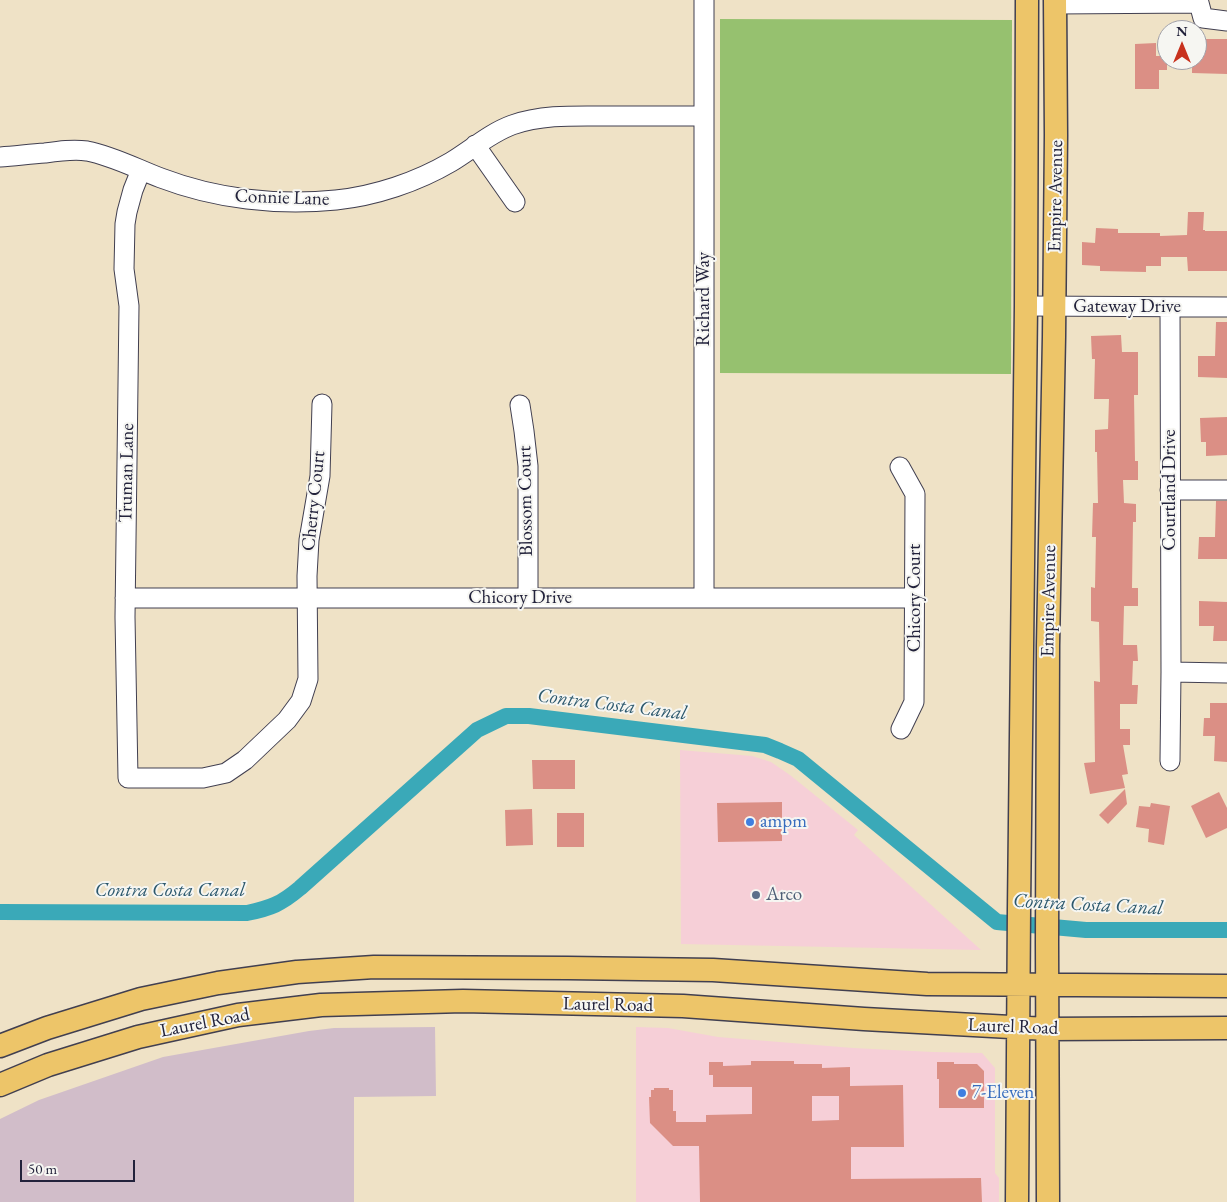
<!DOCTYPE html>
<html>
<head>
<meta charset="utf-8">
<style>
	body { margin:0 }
	#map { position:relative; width:1227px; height:1202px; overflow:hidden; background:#efe2c6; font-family:"EB Garamond",serif }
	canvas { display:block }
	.north { position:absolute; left:1157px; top:20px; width:50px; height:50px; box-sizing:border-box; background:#f6f6f2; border:1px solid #a1a1a9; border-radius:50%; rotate:0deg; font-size:14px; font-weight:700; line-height:20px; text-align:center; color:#22223b }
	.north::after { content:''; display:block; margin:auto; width:18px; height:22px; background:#c8321e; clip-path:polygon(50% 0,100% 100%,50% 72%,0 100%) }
	.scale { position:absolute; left:20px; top:1160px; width:115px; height:22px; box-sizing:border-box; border:2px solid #22223b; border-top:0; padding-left:6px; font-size:15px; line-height:18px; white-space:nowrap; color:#22223b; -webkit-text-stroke:4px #f6f6f2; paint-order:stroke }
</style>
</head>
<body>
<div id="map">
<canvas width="1227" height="1202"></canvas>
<div class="north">N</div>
<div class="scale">50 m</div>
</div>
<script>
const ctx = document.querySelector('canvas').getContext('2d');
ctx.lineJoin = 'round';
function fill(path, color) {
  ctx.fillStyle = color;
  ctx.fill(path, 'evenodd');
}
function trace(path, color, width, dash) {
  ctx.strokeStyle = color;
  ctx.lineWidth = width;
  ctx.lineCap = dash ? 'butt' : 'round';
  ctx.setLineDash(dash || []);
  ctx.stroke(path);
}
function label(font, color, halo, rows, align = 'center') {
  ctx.font = font + ' "EB Garamond",serif';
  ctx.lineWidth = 4;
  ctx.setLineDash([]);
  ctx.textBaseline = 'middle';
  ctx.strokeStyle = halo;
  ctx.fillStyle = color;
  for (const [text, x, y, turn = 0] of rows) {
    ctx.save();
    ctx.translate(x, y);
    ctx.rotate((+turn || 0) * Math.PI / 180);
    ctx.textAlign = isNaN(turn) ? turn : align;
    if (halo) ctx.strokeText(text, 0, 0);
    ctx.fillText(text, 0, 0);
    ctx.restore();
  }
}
fill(new Path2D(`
	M 680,750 L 752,756 L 771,762 L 790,775 L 858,830 L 854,835 L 981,950 L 681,944 Z
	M 636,1027 L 668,1028 L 718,1037 L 853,1048 L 933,1052 L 982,1053 L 995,1068 L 995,1173 L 999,1178 L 999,1202 L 636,1202 Z`), '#f6cfd7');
fill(new Path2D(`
	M 435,1027 L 436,1096 L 354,1097 L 354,1202 L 0,1202 L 0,1119 L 39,1100 L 163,1057 L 309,1031 L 334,1028 Z`), '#d1bdc9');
fill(new Path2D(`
	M 720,19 L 1012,20 L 1011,374 L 720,373 Z`), '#96c16f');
trace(new Path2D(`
	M 0,912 L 247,913 C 271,908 281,904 300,888 L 477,730 L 506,716 L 529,716 L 765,745 L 780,751 L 798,759 L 997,922 L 1086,930 L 1227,930`), '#3aa9b8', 16);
fill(new Path2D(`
	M 1197,39 L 1227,39 L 1227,74 L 1192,73 L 1192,60 L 1197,60 Z
	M 1156,43 L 1156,56 L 1167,56 L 1167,70 L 1159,70 L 1159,89 L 1135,89 L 1135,44 Z
	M 1188,212 L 1204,212 L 1203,230 L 1205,230 L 1205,231 L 1227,231 L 1227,271 L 1188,271 L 1187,257 L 1161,257 L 1161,266 L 1146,266 L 1146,272 L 1100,271 L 1100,266 L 1082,265 L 1082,242 L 1095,243 L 1096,228 L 1118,229 L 1118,233 L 1160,233 L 1160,236 L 1187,235 Z
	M 1216,322 L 1227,322 L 1227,378 L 1198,377 L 1198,356 L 1215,356 Z
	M 1121,335 L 1122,352 L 1138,352 L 1138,395 L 1134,395 L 1135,461 L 1138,461 L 1138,480 L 1123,480 L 1124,503 L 1136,504 L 1136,522 L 1133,522 L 1132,588 L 1138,588 L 1138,606 L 1124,606 L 1123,645 L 1137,645 L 1138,661 L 1133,661 L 1132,685 L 1138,685 L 1137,704 L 1120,704 L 1120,729 L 1130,729 L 1130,745 L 1123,745 L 1128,774 L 1122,775 L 1125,788 L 1090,794 L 1084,763 L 1095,762 L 1094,681 L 1100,682 L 1099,622 L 1091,621 L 1091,587 L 1095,588 L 1096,537 L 1092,537 L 1093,503 L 1098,503 L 1097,452 L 1095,452 L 1095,430 L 1108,429 L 1109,399 L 1094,399 L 1095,359 L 1092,359 L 1091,336 Z
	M 1227,417 L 1227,455 L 1206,456 L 1206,442 L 1201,442 L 1200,418 Z
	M 1216,501 L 1227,501 L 1227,559 L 1198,559 L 1199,537 L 1215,537 Z
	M 1199,601 L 1227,602 L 1227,641 L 1213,641 L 1214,626 L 1199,626 Z
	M 1210,703 L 1227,703 L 1227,762 L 1214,761 L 1215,736 L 1203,736 L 1204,718 L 1210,718 Z
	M 532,760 L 575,760 L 575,789 L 533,789 Z
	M 1125,789 L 1127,804 L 1108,824 L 1099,815 Z
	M 1219,792 L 1227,808 L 1227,828 L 1206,838 L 1191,806 Z
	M 782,802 L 782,841 L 718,842 L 717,803 Z
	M 1151,803 L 1170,806 L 1164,845 L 1148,842 L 1149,829 L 1136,827 L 1139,806 L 1150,807 Z
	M 532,809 L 533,845 L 506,846 L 505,810 Z
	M 557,813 L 584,813 L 584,847 L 557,847 Z
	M 751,1061 L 794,1061 L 794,1064 L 822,1064 L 822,1068 L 850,1067 L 850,1086 L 903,1085 L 904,1147 L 851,1147 L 851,1179 L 981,1178 L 982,1202 L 700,1202 L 699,1146 L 673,1146 L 650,1123 L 649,1097 L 651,1097 L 651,1090 L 654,1090 L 654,1088 L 669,1088 L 669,1090 L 673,1090 L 673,1111 L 676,1111 L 676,1122 L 706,1122 L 706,1115 L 752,1114 L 752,1087 L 713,1087 L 713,1075 L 709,1075 L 709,1062 L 723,1062 L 723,1066 L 751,1065 ZM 812,1096 L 839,1096 L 839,1120 L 812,1121 Z
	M 937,1062 L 954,1062 L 954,1064 L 977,1064 L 984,1071 L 984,1108 L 939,1108 L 939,1079 L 937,1079 Z`), '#db8f85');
const minor = new Path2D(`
	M 1055,4 L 1199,3 L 1203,18 L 1227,21
	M 475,145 L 515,202
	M 0,157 C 15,156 30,154 45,153 C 59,151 73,149 87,151 C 113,156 137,169 161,178 C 216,199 278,206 336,200 C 375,196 417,182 451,162 C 471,150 490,133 512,125 C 543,114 577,116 610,116 C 641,116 673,116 704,116
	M 141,170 L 133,190 L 127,212 L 125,224 L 124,269 L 129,306 L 125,617 L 128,778 L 203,778 L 226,773 L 245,760 L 287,720 L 301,701 L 308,679 L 307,576 L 309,540 L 320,476 L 322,404
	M 1026,306 L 1227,307
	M 1170,307 L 1171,672 L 1170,761
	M 520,405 L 524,431 L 528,466 L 528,598
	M 900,467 L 915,494 L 914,702 L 901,729
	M 1170,490 L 1227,490
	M 125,598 L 915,598
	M 704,598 L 704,0
	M 1171,672 L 1227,673`);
const major = new Path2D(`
	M 0,1046 L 47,1028 L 141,999 L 218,983 L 297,972 L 374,967 L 568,968 L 713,970 L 927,984 L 1227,986
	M 0,1085 L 48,1065 L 138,1037 L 238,1015 L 321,1005 L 463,1001 L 683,1006 L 864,1019 L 1047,1029 L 1227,1028
	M 1017,1202 L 1019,908 L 1026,306 L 1027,0
	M 1048,1202 L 1047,942 L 1048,645 L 1054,337 L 1056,135 L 1055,0`);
trace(minor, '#413f50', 21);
trace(major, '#413f50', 25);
trace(minor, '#fff', 19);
trace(major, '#edc569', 22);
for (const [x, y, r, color] of [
	[750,822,5,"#3f7fe0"],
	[756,895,5,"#5c6f8a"],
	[962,1093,5,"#3f7fe0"]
]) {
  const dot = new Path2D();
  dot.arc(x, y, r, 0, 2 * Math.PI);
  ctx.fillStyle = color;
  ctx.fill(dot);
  trace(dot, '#f6f6f2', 2);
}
label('19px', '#22223b', '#f6f6f2', [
	["Empire Avenue",1056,196,-89],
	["Connie Lane",282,198,2],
	["Richard Way",704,299,-90],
	["Gateway Drive",1127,307],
	["Truman Lane",127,473,-89],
	["Courtland Drive",1170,490,-90],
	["Cherry Court",314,501,-84],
	["Blossom Court",526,501,-91],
	["Chicory Drive",520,598],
	["Chicory Court",915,598,-90],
	["Empire Avenue",1049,601,-89],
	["Laurel Road",608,1005,1],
	["Laurel Road",205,1023,-11],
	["Laurel Road",1013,1027,2]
]);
label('19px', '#366cbe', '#f6f6f2', [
	["ampm",760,822],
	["7-Eleven",972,1093]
], 'left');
label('19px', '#4e5e75', '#f6f6f2', [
	["Arco",766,895]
], 'left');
label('italic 20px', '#2c586d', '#f6f6f2', [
	["Contra Costa Canal",612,705,7],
	["Contra Costa Canal",170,891],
	["Contra Costa Canal",1088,905,3]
]);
</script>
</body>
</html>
